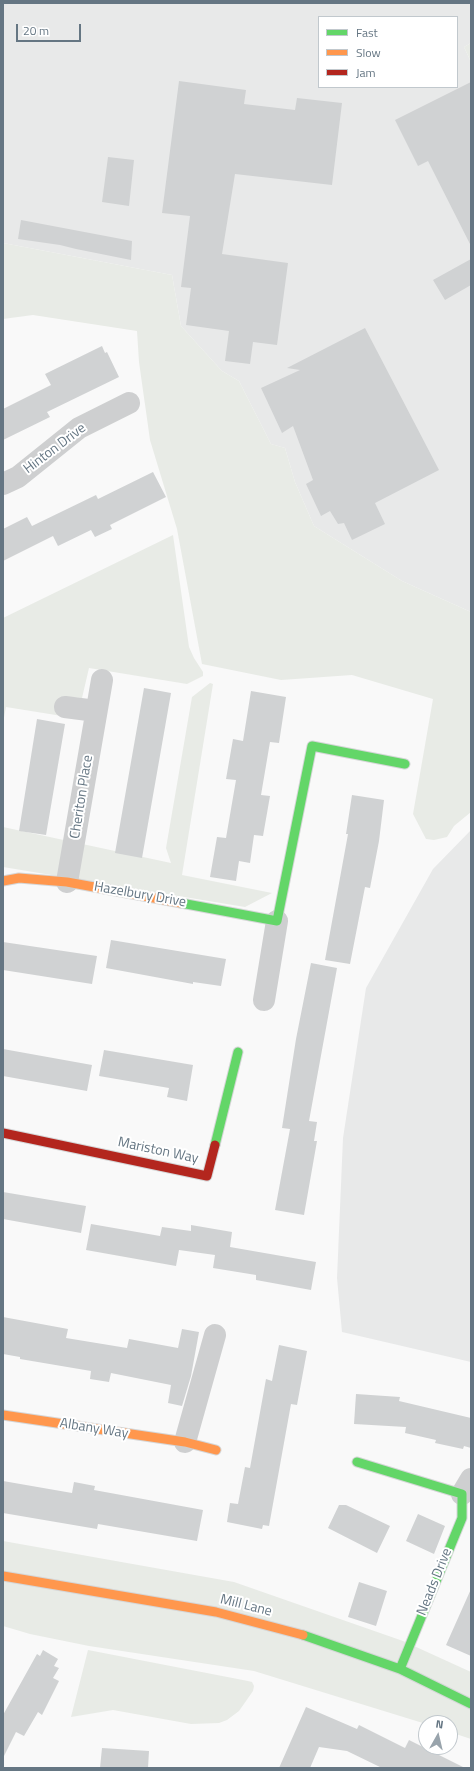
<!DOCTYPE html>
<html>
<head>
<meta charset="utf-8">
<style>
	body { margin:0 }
	#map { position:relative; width:474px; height:1771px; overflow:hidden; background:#f9f9f9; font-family:"Titillium Web",sans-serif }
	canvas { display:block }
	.frame { position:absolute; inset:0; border:4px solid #657683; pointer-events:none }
	.legend { position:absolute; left:318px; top:16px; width:140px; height:72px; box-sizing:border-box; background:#fff; border:1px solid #c1c8cd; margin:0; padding:5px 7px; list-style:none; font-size:12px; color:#657683 }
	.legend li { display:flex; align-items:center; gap:8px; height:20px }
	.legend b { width:20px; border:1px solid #c1c8cd }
	.north { position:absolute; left:418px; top:1715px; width:40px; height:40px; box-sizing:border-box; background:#fff; border:1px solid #c1c8cd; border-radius:50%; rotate:8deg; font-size:11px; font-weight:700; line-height:16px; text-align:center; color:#657683 }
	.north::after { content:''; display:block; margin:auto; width:14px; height:18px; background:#99a4ac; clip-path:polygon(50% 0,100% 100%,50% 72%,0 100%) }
	.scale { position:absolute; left:16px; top:24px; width:65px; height:18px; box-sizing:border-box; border:2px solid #657683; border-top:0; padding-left:5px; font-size:12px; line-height:14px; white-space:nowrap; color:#657683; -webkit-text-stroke:3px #fff; paint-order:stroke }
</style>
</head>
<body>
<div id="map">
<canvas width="474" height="1771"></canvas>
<div class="frame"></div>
<ul class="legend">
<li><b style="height:5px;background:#63d668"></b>Fast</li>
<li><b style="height:5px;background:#ff974d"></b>Slow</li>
<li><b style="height:5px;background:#b3261e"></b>Jam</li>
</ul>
<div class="north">N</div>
<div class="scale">20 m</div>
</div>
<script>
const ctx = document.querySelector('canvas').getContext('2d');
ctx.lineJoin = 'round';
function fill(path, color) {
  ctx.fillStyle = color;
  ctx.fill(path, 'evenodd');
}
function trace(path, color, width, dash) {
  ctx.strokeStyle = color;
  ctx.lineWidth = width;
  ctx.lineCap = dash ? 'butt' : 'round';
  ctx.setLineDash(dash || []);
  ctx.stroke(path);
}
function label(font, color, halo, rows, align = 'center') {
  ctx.font = font + ' "Titillium Web",sans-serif';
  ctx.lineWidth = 4;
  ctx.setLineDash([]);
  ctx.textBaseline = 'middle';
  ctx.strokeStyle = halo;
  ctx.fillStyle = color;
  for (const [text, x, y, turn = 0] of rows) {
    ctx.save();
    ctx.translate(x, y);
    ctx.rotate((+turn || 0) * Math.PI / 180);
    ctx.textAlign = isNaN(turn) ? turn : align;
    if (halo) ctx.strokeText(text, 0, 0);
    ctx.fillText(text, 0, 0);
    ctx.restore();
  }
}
fill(new Path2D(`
	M 3,3 L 471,3 L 471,43 L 464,47 L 471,62 L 471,612 L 402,581 L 314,526 L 295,482 L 285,448 L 271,444 L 239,381 L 222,371 L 181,326 L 172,275 L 3,243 ZM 319,17 L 457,17 L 457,87 L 319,87 Z
	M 471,830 L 471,1362 L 342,1332 L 337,1278 L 343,1138 L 366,988 L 433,869 Z`), '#e8e9e9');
fill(new Path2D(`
	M 471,43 L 471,62 L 464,47 Z
	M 3,243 L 172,275 L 181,326 L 222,371 L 239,381 L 271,444 L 285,448 L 295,482 L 314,526 L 402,581 L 471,612 L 471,812 L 454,826 L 447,837 L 434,840 L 426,839 L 413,814 L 433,699 L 352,675 L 281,680 L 202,664 L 177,529 L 150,440 L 139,362 L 137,331 L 33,315 L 3,319 Z
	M 173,535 L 189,647 L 194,658 L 203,672 L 203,676 L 187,684 L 89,668 L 82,698 L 65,697 L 62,716 L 6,707 L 3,723 L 3,618 Z
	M 210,683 L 213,684 L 182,875 L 272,893 L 245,907 L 3,867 L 3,827 L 171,863 L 166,848 L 192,697 Z
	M 3,1541 L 234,1582 L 403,1641 L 471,1672 L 471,1739 L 450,1732 L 450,1723 L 426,1724 L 254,1671 L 89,1646 L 30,1634 L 3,1626 Z
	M 88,1650 L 248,1681 L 252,1682 L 254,1686 L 253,1691 L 239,1711 L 227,1720 L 219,1723 L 191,1724 L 113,1710 L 71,1717 Z`), '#e8ebe6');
fill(new Path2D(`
	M 179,81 L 246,90 L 244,104 L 295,110 L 297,98 L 342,103 L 332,185 L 235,174 L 222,254 L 288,263 L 277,345 L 253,342 L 250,364 L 225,361 L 229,331 L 186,325 L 191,288 L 181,287 L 190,216 L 162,213 Z
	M 471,82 L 471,246 L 428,161 L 418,166 L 395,120 Z
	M 108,157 L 134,160 L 129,206 L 102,202 Z
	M 21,220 L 132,241 L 131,260 L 76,249 L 60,245 L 18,239 Z
	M 471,259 L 471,285 L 445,300 L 433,280 Z
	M 365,328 L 439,470 L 375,503 L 385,524 L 352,540 L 344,523 L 338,524 L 330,511 L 321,516 L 306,484 L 313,480 L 293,426 L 282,433 L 261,388 L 300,370 L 287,368 Z
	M 102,346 L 105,353 L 107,352 L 119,377 L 47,412 L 50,417 L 3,440 L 3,409 L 51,385 L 45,374 Z
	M 153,472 L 166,497 L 110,525 L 112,529 L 95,537 L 91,530 L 58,546 L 53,536 L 3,561 L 3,529 L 27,517 L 32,526 L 96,495 L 98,499 Z
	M 144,688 L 171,693 L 142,858 L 115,853 Z
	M 251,691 L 286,697 L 279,743 L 270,742 L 261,795 L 270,796 L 263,836 L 254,835 L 250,863 L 239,861 L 236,881 L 210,877 L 217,837 L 226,838 L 236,780 L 226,779 L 233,739 L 243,741 Z
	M 37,719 L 65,724 L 46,835 L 19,831 Z
	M 352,795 L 384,800 L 379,841 L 370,888 L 365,887 L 350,964 L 325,960 L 348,834 L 346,834 Z
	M 111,940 L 226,959 L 221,986 L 193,982 L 193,984 L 106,968 Z
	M 3,942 L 97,956 L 92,984 L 3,970 Z
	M 311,963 L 337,968 L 309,1121 L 317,1122 L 314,1141 L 317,1141 L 304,1215 L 275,1210 L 290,1129 L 282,1128 L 296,1039 Z
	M 3,1049 L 92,1065 L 87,1091 L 3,1076 Z
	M 104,1050 L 193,1065 L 187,1101 L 167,1097 L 169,1088 L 99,1076 Z
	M 3,1192 L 86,1206 L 81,1233 L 3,1219 Z
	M 91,1224 L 160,1236 L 162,1227 L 191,1231 L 191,1225 L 232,1232 L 230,1247 L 316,1262 L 311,1290 L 256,1280 L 256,1275 L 213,1268 L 215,1255 L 179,1250 L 176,1266 L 86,1250 Z
	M 3,1317 L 68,1329 L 66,1338 L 127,1348 L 129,1339 L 178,1348 L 182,1329 L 199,1332 L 191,1376 L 182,1406 L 168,1403 L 171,1385 L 111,1373 L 109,1382 L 90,1379 L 91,1371 L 20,1359 L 20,1357 L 3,1354 Z
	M 279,1345 L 307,1351 L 297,1405 L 291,1404 L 269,1526 L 263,1525 L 262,1529 L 227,1522 L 230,1503 L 238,1504 L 245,1467 L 250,1468 L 266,1379 L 272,1381 Z
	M 356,1394 L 400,1397 L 399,1401 L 471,1418 L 471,1448 L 464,1446 L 463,1449 L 435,1443 L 436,1440 L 405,1433 L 406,1427 L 354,1424 Z
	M 3,1481 L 72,1493 L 74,1482 L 95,1486 L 94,1490 L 203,1510 L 197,1541 L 98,1524 L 97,1529 L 3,1513 Z
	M 339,1505 L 346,1505 L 390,1526 L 377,1553 L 328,1528 Z
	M 418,1514 L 445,1526 L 434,1554 L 406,1541 Z
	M 359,1582 L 387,1591 L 376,1626 L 348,1617 Z
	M 471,1589 L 471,1656 L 446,1645 Z
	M 43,1650 L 58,1659 L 54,1666 L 59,1668 L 53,1678 L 59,1681 L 42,1715 L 38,1712 L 24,1736 L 16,1732 L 3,1758 L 3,1715 L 37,1654 L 40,1656 Z
	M 306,1707 L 357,1729 L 359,1725 L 405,1748 L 409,1740 L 465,1768 L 382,1768 L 347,1751 L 319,1747 L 310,1768 L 279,1768 Z
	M 102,1748 L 149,1751 L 148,1768 L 100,1768 Z`), '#d0d2d3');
const fast = new Path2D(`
	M 181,903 L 277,921 L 312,746 L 405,764
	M 215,1145 L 238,1052
	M 357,1462 L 462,1494 L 462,1518 L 400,1669
	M 303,1635 L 400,1669 L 471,1704`);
const slow = new Path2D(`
	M 3,881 L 19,878 L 67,882 L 181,903
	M 3,1415 L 185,1442 L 216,1450
	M 3,1576 L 216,1612 L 303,1635`);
const jam = new Path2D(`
	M 3,1133 L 207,1176 L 215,1145`);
trace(fast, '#d5d6d7', 11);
trace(slow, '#d5d6d7', 11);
trace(jam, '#d5d6d7', 11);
trace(new Path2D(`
	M 3,484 L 18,477 L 79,428 L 129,403
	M 65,707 L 96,711
	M 67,882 L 102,680
	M 264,1000 L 277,921
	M 185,1442 L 215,1335
	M 462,1494 L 471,1479`), '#cecfd0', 22);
trace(fast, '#63d668', 9);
trace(slow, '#ff974d', 9);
trace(jam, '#b3261e', 9);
label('14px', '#657683', '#fff', [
	["Hinton Drive",55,449,-37],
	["Cheriton Place",82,797,-81],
	["Hazelbury Drive",140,895,10],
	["Mariston Way",158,1151,12],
	["Albany Way",94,1429,9],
	["Neads Drive",435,1582,-68],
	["Mill Lane",246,1606,14]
]);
</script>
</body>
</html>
